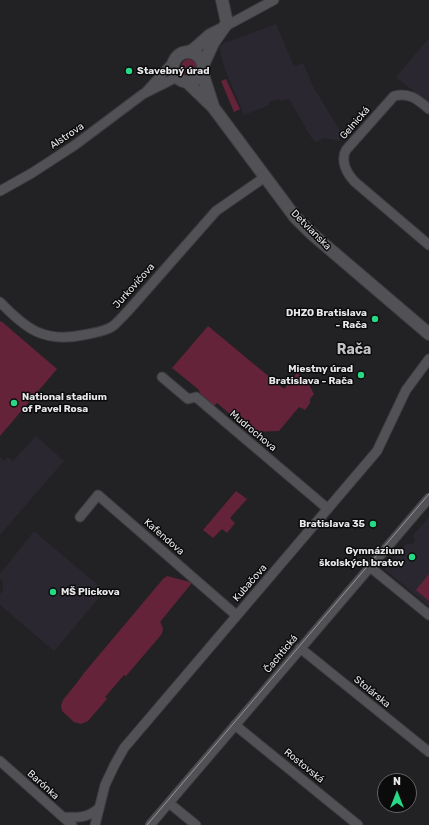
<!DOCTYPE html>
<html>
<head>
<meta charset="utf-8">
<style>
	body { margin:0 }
	#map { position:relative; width:429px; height:825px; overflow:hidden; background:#222124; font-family:Rubik,sans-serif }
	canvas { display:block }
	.north { position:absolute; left:377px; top:773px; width:40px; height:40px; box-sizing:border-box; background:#0b0b0c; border:1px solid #636365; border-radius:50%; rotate:0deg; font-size:11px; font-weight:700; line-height:16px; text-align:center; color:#e8e7ea }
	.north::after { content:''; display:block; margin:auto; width:14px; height:18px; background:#27d885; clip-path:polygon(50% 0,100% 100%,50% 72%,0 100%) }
</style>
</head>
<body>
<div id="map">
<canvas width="429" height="825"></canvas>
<div class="north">N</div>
</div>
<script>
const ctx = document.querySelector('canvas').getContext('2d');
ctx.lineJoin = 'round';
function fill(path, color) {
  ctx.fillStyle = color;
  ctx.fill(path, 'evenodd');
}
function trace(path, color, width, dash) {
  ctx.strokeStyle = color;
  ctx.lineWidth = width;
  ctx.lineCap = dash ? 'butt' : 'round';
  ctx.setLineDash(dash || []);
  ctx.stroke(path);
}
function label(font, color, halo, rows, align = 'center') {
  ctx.font = font + ' Rubik,sans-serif';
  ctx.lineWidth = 3;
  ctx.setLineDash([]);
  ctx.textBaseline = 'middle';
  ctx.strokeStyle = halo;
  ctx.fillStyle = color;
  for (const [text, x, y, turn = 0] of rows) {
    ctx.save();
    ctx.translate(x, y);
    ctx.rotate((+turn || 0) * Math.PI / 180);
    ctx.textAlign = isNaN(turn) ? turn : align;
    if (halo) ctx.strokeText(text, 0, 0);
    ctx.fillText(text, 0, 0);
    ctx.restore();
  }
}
fill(new Path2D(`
	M 276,24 L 294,66 L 303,63 L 314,88 L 342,134 L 339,141 L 324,138 L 316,142 L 311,137 L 289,99 L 281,101 L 279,99 L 269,102 L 270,105 L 244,115 L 224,67 L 219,47 L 224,43 Z
	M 429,38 L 429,104 L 396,77 Z
	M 36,436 L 64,461 L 0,535 L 0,457 L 4,461 L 8,457 L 13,461 Z
	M 429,517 L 429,606 L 384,569 L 406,544 L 412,544 L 415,541 L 413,535 Z
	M 34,531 L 105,591 L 54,651 L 0,605 L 0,594 L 3,590 L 3,581 L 0,579 L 0,574 Z`), '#2a2730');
fill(new Path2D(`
	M181 67a8 8 0 1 1 16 0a8 8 0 1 1-16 0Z
	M 226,79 L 240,109 L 234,112 L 221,81 Z
	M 1,321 L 57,369 L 0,436 L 0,322 Z
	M 208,326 L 284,389 L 297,373 L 308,383 L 314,394 L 310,399 L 310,403 L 305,410 L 299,407 L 279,431 L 251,432 L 217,403 L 213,407 L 203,398 L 198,389 L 172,368 Z
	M 236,491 L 247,499 L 230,518 L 235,523 L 227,533 L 222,529 L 213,538 L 203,530 Z
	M 429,574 L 429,601 L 416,590 Z
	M 167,576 L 190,582 L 191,584 L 160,622 C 163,627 164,630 161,635 L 126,676 L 124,675 L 105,697 L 107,699 L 88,721 L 81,724 L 74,722 L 62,711 L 61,706 L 63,700 L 79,680 L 84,673 L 163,579 Z`), '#652339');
const minor = new Path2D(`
	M 226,26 L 274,0
	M 146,92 L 176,59
	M 429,109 C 418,100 410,92 394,96 L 346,150 C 340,161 347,174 355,182 L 429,245
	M 0,191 L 32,173 L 75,145 L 143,94 L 177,77
	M 0,302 C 26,329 44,343 83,335 C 92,333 105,332 113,326 C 118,322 123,316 128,311 L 216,211 L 265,177
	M 162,377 L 188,399 L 196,397 L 328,509
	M 80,517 L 98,495 L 236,615
	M 370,567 L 429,615
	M 300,648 L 429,752
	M 235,725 L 358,825
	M 0,761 L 72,825
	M 169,803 L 196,825
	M 63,817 C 77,818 88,818 99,808
	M 95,825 L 105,785 L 114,766 L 124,748 L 377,451 L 406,390 L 429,359
	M 150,825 L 429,498`);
const tertiary = new Path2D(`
	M 188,52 L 193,50 L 210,35 L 220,30
	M173 67a15 15 0 1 1 30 0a15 15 0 1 1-30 0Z
	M 203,65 L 213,43 L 227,23 L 222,0
	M 202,72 L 213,106
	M 187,82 L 213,107 L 295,217 L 312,234 L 429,334`);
trace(minor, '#3c3b3e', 11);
trace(tertiary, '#3c3b3e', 14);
trace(minor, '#525155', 9);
trace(tertiary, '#525155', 12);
trace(new Path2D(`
	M 147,825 L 429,494`), '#949396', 1);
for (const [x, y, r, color] of [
	[129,71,4,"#27d885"],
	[375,319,4,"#27d885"],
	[361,375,4,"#27d885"],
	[14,403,4,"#27d885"],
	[373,524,4,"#27d885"],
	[412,557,4,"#27d885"],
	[53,592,4,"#27d885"]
]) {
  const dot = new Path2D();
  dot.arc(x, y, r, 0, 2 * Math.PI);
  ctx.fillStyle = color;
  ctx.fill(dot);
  trace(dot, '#0b0b0c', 1.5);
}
label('bold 10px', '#e8e7ea', '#0b0b0c', [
	["Stavebný úrad",137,71,"left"],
	["DHZO Bratislava",367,313],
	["- Rača",367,325],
	["Miestny úrad",353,369],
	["Bratislava - Rača",353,381],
	["National stadium",22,397,"left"],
	["of Pavel Rosa",22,409,"left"],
	["Bratislava 35",365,524],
	["Gymnázium",404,551],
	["školských bratov",404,563],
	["MŠ Plickova",61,592,"left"]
], 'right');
label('10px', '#e8e7ea', '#0b0b0c', [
	["Gelnická",355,123,-49],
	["Alstrova",67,136,-34],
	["Detvianska",311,230,45],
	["Jurkovičova",134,286,-48],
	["Mudrochova",253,431,40],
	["Kafendova",164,537,41],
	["Kubačova",250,583,-49],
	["Čachtická",281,654,-50],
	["Stolárska",372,692,39],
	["Rostovská",304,766,39],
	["Barónka",43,785,42]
]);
label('bold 14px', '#c3c1c6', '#0b0b0c', [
	["Rača",354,350]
]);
</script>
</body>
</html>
